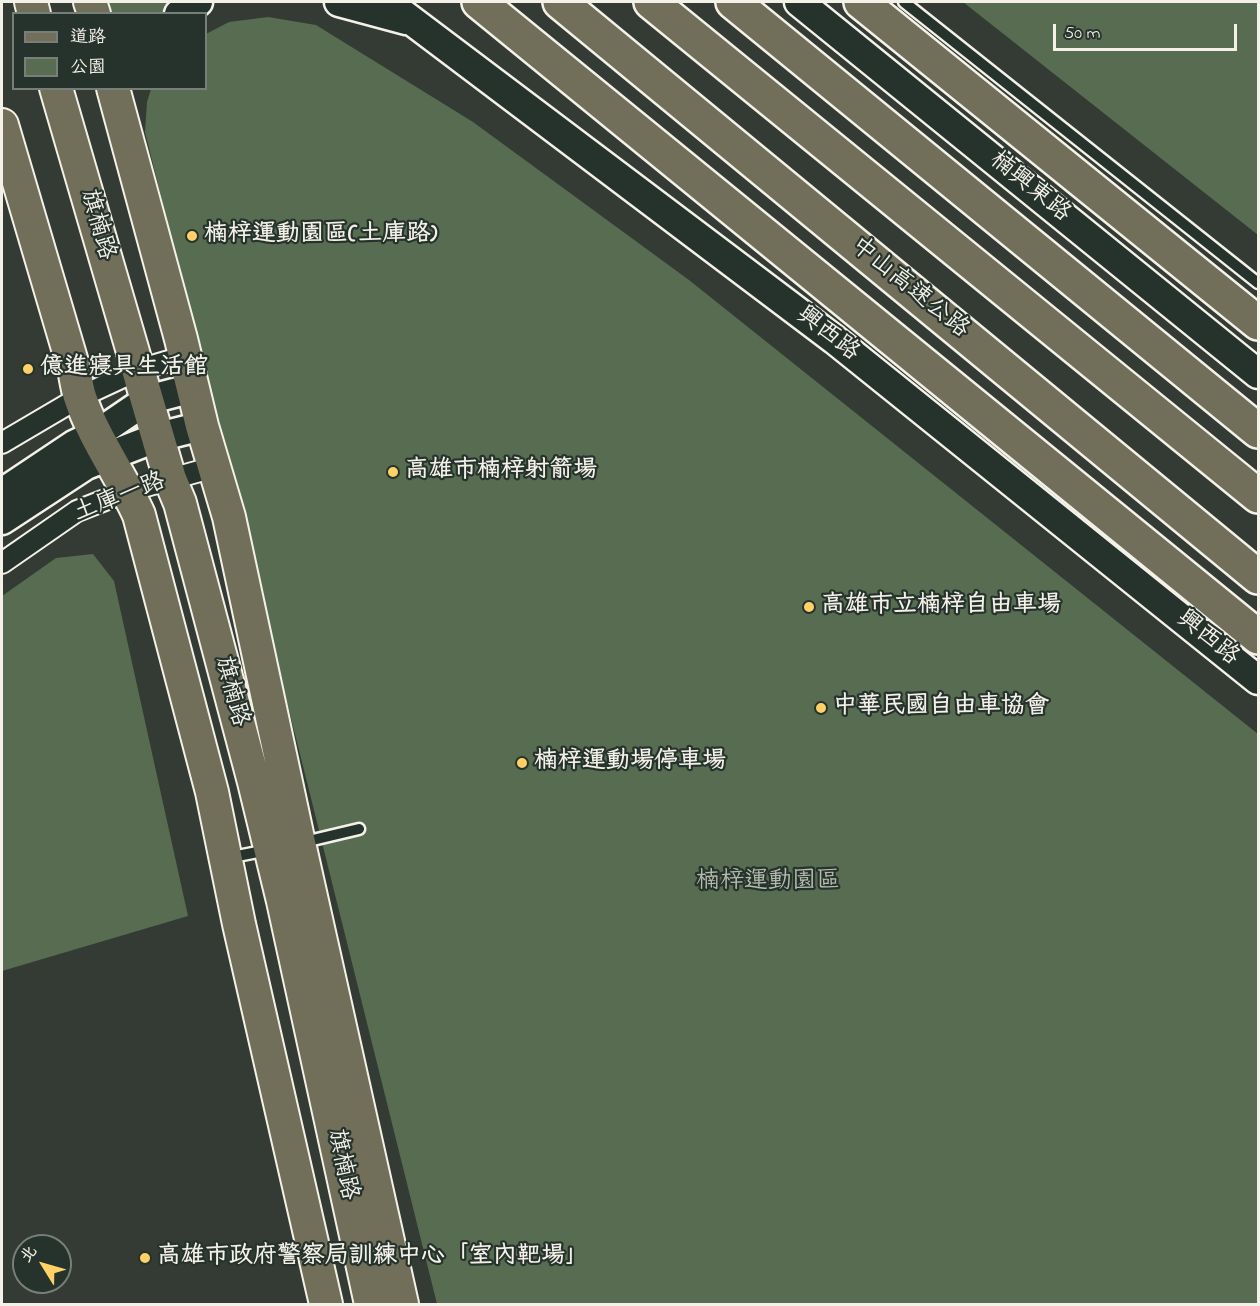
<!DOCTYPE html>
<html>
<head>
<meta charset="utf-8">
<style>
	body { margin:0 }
	#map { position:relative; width:1260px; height:1306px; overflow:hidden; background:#333b34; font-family:"Indie Flower","LXGW WenKai TC",sans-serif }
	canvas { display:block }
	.frame { position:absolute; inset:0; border:3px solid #f4f1e8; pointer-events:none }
	.legend { position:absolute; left:12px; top:12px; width:195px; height:78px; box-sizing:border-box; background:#26332d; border:2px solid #787f78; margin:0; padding:8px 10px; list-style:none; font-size:18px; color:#f4f1e8 }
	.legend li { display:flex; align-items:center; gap:12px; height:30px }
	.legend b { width:30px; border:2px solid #787f78 }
	.north { position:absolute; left:12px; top:1234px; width:60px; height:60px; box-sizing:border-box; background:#26332d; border:2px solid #787f78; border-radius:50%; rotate:307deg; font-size:16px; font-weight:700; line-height:24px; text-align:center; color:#f4f1e8 }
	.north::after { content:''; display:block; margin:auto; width:21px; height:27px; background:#ffd166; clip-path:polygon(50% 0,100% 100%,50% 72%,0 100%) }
	.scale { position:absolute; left:1053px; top:24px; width:184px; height:27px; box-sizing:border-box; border:3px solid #f4f1e8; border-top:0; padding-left:8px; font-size:18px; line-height:21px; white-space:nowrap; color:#f4f1e8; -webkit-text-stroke:4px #26332d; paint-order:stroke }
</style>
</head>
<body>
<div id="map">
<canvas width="1260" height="1306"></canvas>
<div class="frame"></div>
<ul class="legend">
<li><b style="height:8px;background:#716e59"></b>道路</li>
<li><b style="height:16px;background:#576c50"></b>公園</li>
</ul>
<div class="north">北</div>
<div class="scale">50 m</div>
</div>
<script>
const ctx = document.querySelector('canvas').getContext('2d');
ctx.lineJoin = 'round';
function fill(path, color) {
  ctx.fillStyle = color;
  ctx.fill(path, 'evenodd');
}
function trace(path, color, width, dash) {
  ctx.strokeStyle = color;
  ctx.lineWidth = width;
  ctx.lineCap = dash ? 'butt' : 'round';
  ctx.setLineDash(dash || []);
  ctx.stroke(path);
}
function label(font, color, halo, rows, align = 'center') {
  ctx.font = font + ' "Indie Flower","LXGW WenKai TC",sans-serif';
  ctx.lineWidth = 4.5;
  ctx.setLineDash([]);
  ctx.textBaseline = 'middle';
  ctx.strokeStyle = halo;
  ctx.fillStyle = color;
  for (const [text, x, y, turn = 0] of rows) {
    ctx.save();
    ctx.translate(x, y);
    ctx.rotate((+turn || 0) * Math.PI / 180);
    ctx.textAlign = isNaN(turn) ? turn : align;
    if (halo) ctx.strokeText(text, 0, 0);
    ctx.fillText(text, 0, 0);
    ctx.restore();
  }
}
fill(new Path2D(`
	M 105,2 L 182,2 L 164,14 L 107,13 Z
	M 963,2 L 1258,2 L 1258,235 Z
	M 268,17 L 316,25 L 473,122 L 689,280 L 1258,734 L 1258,1304 L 437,1304 L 145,132 L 147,102 L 151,89 L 206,88 L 206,34 L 229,22 Z
	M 93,554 L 114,581 L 188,916 L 2,971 L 2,596 L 56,558 Z`), '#576c50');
const lane = new Path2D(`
	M 904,2 L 1258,283
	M 300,843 L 359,829
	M 227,858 L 268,850`);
const street = new Path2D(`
	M 2,443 L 80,397 L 138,370 L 186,356
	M 2,563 L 77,511 L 128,491 L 214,467`);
const secondary = new Path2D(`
	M 339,2 L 406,20
	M 387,2 L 835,340 L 1258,680
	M 799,2 L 1258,374
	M 179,14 L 198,2
	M 2,493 L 74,445 L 97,434 L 147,400 L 193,388
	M 2,520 L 86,465 L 158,437 L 202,426`);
const primary = new Path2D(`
	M 31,2 L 34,14
	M 90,2 L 94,14
	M 56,88 L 170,479 L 180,503 L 254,782 L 283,901 L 371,1304
	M 113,88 L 181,339 L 202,426 L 229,517 L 299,843 L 402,1304
	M 2,125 L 74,369 C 76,378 77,388 80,397 C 94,439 121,475 139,515 L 212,792 L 239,924 L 326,1304`);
const highway = new Path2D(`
	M 479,2 L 1258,637
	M 560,2 L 1258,577
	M 651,2 L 1258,496
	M 733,2 L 1258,431
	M 861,2 L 1258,323`);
trace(lane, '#f4f1e8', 15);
trace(street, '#f4f1e8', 24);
trace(secondary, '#f4f1e8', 33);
trace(primary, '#f4f1e8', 36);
trace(highway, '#f4f1e8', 38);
trace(lane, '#26332d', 10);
trace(street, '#26332d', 20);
trace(secondary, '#26332d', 28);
trace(primary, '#716e59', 32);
trace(highway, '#716e59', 33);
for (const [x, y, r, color] of [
	[192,236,6,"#ffd166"],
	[28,369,6,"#ffd166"],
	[393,472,6,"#ffd166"],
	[809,607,6,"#ffd166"],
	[821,708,6,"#ffd166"],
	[522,763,6,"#ffd166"],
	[145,1258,6,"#ffd166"]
]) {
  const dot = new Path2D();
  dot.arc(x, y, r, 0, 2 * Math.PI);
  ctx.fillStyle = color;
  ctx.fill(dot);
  trace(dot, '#26332d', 2);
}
label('24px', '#f4f1e8', '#26332d', [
	["楠興東路",1029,188,39],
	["旗楠路",96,225,74],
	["中山高速公路",909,289,39],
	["興西路",827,335,38],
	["土庫一路",120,499,-21],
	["興西路",1207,639,39],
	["旗楠路",230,692,75],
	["旗楠路",341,1165,78]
]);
label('bold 24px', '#f4f1e8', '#26332d', [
	["楠梓運動園區(土庫路)",204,236],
	["億進寢具生活館",40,369],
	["高雄市楠梓射箭場",405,472],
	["高雄市立楠梓自由車場",821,607],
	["中華民國自由車協會",833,708],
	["楠梓運動場停車場",534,763],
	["高雄市政府警察局訓練中心「室內靶場」",157,1258]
], 'left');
label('24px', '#b5bcab', '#26332d', [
	["楠梓運動園區",768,883]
]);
</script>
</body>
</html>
